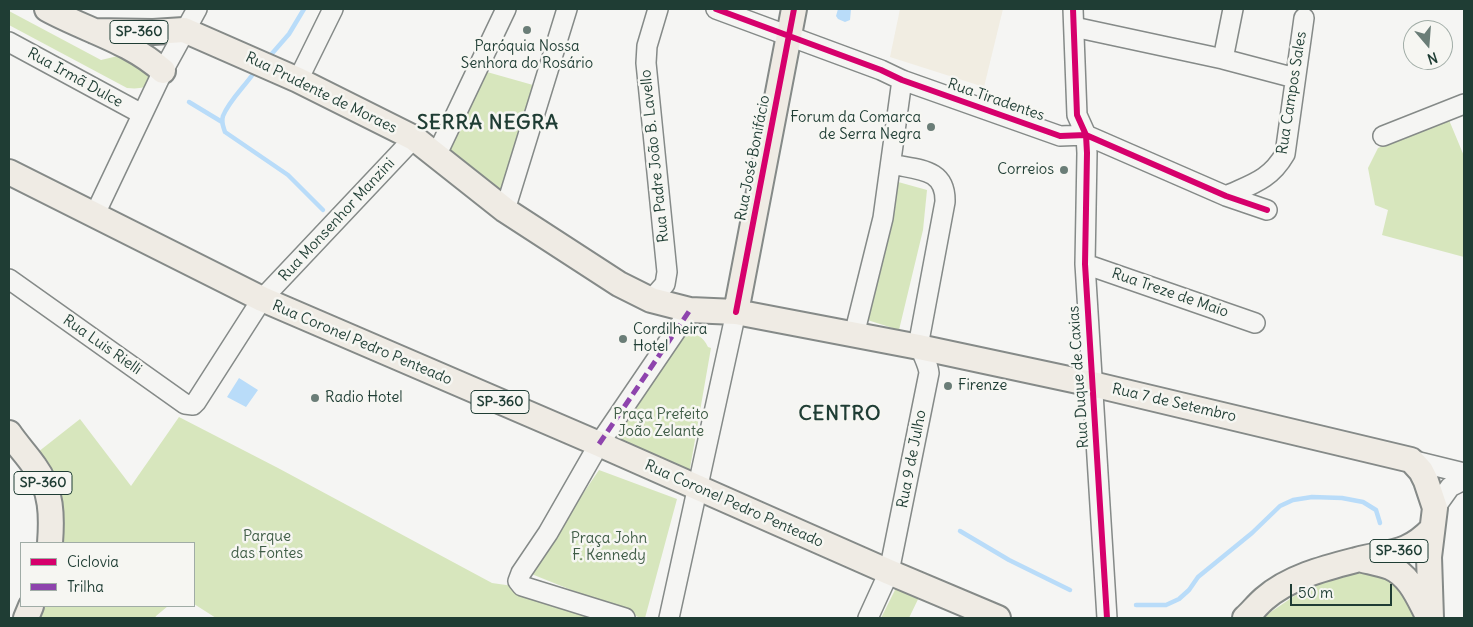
<!DOCTYPE html>
<meta charset="utf-8">
<style>
body{margin:0}
#map{position:relative;width:1473px;height:627px;overflow:hidden;background:#f5f5f3;font-family:Delius,sans-serif}
canvas{display:block}
.frame{position:absolute;inset:0;border:10px solid #1f3d34;pointer-events:none}
.legend{position:absolute;left:20px;top:542px;width:175px;height:65px;box-sizing:border-box;background:#f6f6f2;border:1px solid #a0aca6;margin:0;padding:6px 9px;list-style:none;font-size:15px;color:#1f3d34}
.legend li{display:flex;align-items:center;gap:10px;height:25px}
.legend b{width:25px;border:1px solid #a0aca6}
.north{position:absolute;left:1403px;top:20px;width:50px;height:50px;box-sizing:border-box;background:#f6f6f2;border:1px solid #a0aca6;border-radius:50%;rotate:162deg;font-size:14px;font-weight:700;line-height:20px;text-align:center;color:#1f3d34}
.north::after{content:'';display:block;margin:auto;width:18px;height:22px;background:#6a7d77;clip-path:polygon(50% 0,100% 100%,50% 72%,0 100%)}
.scale{position:absolute;left:1290px;top:584px;width:102px;height:22px;box-sizing:border-box;border:2px solid #1f3d34;border-top:0;padding-left:6px;font-size:15px;line-height:18px;white-space:nowrap;color:#1f3d34;-webkit-text-stroke:4px #f6f6f2;paint-order:stroke}
</style>
<div id="map">
<canvas width="1473" height="627"></canvas>
<div class="frame"></div>
<ul class="legend">
<li><b style="height:6px;background:#d6006c"></b>Ciclovia</li>
<li><b style="height:6px;background:#8e44ad"></b>Trilha</li>
</ul>
<div class="north">N</div>
<div class="scale">50 m</div>
</div>
<script>
const ctx = document.querySelector('canvas').getContext('2d');
ctx.lineJoin = 'round';
function paint(path, color) { ctx.fillStyle = color; ctx.fill(path, 'evenodd'); }
function stroke(path, color, width, dash) { ctx.strokeStyle = color; ctx.lineWidth = width; ctx.lineCap = dash ? 'butt' : 'round'; ctx.setLineDash(dash || []); ctx.stroke(path); }
function label(font, color, halo, rows, align = 'center') {
  ctx.font = font + ' Delius,sans-serif'; ctx.lineWidth = 5; ctx.setLineDash([]); ctx.textBaseline = 'middle'; ctx.strokeStyle = halo; ctx.fillStyle = color; for (const [text, x, y, turn = 0] of rows) {
    ctx.save(); ctx.translate(x, y); ctx.rotate((+turn || 0) * Math.PI / 180); ctx.textAlign = isNaN(turn) ? turn : align; if (halo) ctx.strokeText(text, 0, 0); ctx.fillText(text, 0, 0); ctx.restore();
  }
}
paint(new Path2D(`
 M900 9H1003L984 87 890 57Z`), '#f1ede2');
paint(new Path2D(`
 M9 11 101 60 122 55 145 65C154 85 148 90 127 88L9 25Z
 M487 72 533 85 501 190 445 153Z
 M1449 120 1464 156V257L1382 235 1388 210 1375 205 1368 168 1378 148Z
 M891 180 927 190 923 230 899 330 861 318Z
 M684 333C696 333 703 336 708 347L711 348 689 474 607 440Z
 M179 417 278 468 492 583 513 586 612 618H216L194 604V543H61L38 452 80 419 131 486Z
 M599 470 677 499 645 618H641L529 573Z
 M1371 572 1399 583 1418 618H1262L1309 586 1334 574Z
 M899 582 921 593 909 618H881Z
 M45 606H168L156 616 155 618H41Z`), '#d7e6bd');
paint(new Path2D(`
 M838 9H851L850 20 845 22 838 19 836 16Z
 M239 378 258 390 246 407 227 397Z`), '#b9dcf9');
stroke(new Path2D(`
 M269 57 289 34 304 9
 M253 74C244 87 229 101 223 116 221 122 223 126 225 132L288 175 323 210
 M189 102 222 122
 M960 531 1009 560 1070 590
 M1136 605H1166L1179 599 1189 590 1198 577 1252 533 1280 506 1293 500 1312 497 1342 498 1363 502 1376 510 1380 523`), '#b9dcf9', 4.5);
const minor = new Path2D(`
 M716 9 881 70 902 80 1060 136 1086 135 1226 196 1267 210
 M1073 9 1077 115 1086 135 1087 153 1085 264 1107 618
 M1074 27 1223 59 1295 78
 M9 42 142 114
 M1223 59 1233 9
 M298 80 333 9
 M1383 136 1464 104
 M436 156 506 9
 M1226 196C1252 184 1270 180 1285 154L1304 18
 M505 210 567 9
 M95 214 163 71 197 9
 M1085 264 1255 323
 M9 279 185 404 193 405 196 402 262 299 414 138
 M651 300 665 284 667 272 646 63 647 46 658 9
 M854 335 883 218 902 80
 M1411 460 1464 473
 M1435 508 1450 487 1464 480
 M625 618 522 586 518 581 521 573 548 533 599 444 690 310
 M669 618 736 312
 M868 618 889 572 929 373C928 362 920 352 919 341L945 202C946 168 918 170 891 164`);
const major = new Path2D(`
 M47 9C85 30 130 41 163 71
 M94 31 153 32 184 30 298 80 414 138 505 210 619 284 651 300 690 310 736 312 919 347 1092 384 1411 460 1421 471 1426 481 1435 508 1429 557 1431 618
 M9 172 262 299 599 444 889 572 998 618
 M736 312 794 9
 M9 433C17 445 27 455 35 467 52 490 52 517 50 543
 M1363 560C1371 562 1381 564 1390 567 1410 576 1418 597 1428 616
 M26 618 31 606
 M1245 618C1252 612 1257 605 1264 599 1289 577 1325 568 1356 560 1389 551 1406 556 1432 529`);
stroke(minor, '#858a88', 22);
stroke(major, '#858a88', 28);
stroke(minor, '#f5f5f3', 19);
stroke(major, '#efebe4', 24);
stroke(new Path2D(`
 M599 444 690 310`), '#8e44ad', 5, [10, 5]);
stroke(new Path2D(`
 M716 9 881 70 902 80 1060 136 1086 135 1226 196 1267 210
 M1073 9 1077 115 1086 135 1087 153 1085 264 1107 618
 M736 312 794 9`), '#d6006c', 6);
for (const [x, y, r, color] of [
 [527,30,5,"#6a7d77"],
 [931,127,5,"#6a7d77"],
 [1064,170,5,"#6a7d77"],
 [623,339,5,"#6a7d77"],
 [948,386,5,"#6a7d77"],
 [315,398,5,"#6a7d77"]
]) { const dot = new Path2D(); dot.arc(x, y, r, 0, 2 * Math.PI); ctx.fillStyle = color; ctx.fill(dot); stroke(dot, '#f6f6f2', 2); }
for (const [x, y, w] of [
 [139,32,58],
 [500,402,58],
 [43,483,58],
 [1399,551,58]
]) { const box = new Path2D(); box.roundRect(x - w / 2, y - 11.5, w, 23, 4); ctx.fillStyle = '#f6f6f2'; ctx.fill(box); stroke(box, '#1f3d34', 1); }
label('bold 14px', '#1f3d34', null, [
 ["SP-360",139,32],
 ["SP-360",500,402],
 ["SP-360",43,483],
 ["SP-360",1399,551]
]);
label('15px', '#1f3d34', '#f6f6f2', [
 ["Paróquia Nossa",527,47,"center"],
 ["Senhora do Rosário",527,64,"center"],
 ["Forum da Comarca",921,118,"right"],
 ["de Serra Negra",921,135,"right"],
 ["Correios",1054,170,"right"],
 ["Cordilheira",633,330],
 ["Hotel",633,347],
 ["Firenze",958,386],
 ["Radio Hotel",325,398]
], 'left');
label('15px', '#1f3d34', '#f6f6f2', [
 ["Rua Irmã Dulce",75,78,29],
 ["Rua Prudente de Moraes",321,93,26],
 ["Rua Campos Sales",1292,93,-81],
 ["Rua Tiradentes",996,100,19],
 ["Rua Padre João B. Lavello",655,156,-96],
 ["Rua José Bonifácio",753,158,-79],
 ["Rua Monsenhor Manzini",337,220,-47],
 ["Rua Treze de Maio",1170,293,19],
 ["Rua Coronel Pedro Penteado",362,343,23],
 ["Rua Luis Rielli",102,345,35],
 ["Rua Duque de Caxias",1079,377,-94],
 ["Rua 7 de Setembro",1174,403,13],
 ["Rua 9 de Julho",912,459,-79],
 ["Rua Coronel Pedro Penteado",734,504,24]
]);
label('15px', '#3f5c46', '#f6f6f2', [
 ["Praça Prefeito",661,415],
 ["João Zelante",661,432],
 ["Parque",267,537],
 ["das Fontes",267,554],
 ["Praça John",609,539],
 ["F. Kennedy",609,556]
]);
ctx.letterSpacing = '1px';
label('bold 20px', '#1f3d34', '#f6f6f2', [
 ["SERRA NEGRA",488,123],
 ["CENTRO",840,414]
]);
ctx.letterSpacing = '0px';
</script>
